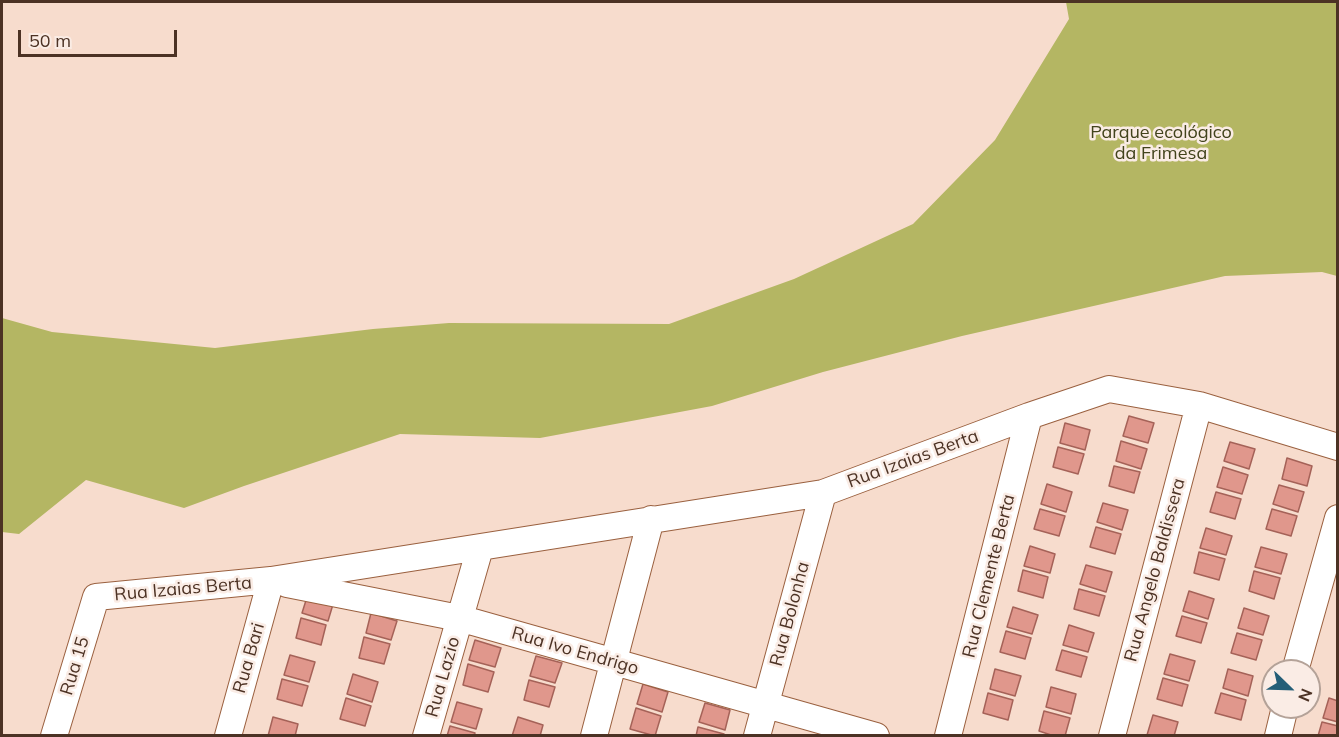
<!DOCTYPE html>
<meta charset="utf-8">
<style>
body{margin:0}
#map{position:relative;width:1339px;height:737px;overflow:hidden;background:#f7dccd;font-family:Mulish,sans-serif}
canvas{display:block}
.frame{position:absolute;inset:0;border:3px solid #4c3224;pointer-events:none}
.north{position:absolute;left:1261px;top:659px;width:60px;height:60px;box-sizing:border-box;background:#faece5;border:2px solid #b4a298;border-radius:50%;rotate:113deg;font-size:16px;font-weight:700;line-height:24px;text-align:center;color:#4c3224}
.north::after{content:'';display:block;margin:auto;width:21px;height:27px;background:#245e77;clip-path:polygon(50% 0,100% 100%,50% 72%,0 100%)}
.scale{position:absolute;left:18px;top:30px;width:159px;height:27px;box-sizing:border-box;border:3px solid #4c3224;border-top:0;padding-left:8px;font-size:18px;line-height:21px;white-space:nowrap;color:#4c3224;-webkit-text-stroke:4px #faece5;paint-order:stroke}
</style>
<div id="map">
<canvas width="1339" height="737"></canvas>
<div class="frame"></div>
<div class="north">N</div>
<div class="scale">50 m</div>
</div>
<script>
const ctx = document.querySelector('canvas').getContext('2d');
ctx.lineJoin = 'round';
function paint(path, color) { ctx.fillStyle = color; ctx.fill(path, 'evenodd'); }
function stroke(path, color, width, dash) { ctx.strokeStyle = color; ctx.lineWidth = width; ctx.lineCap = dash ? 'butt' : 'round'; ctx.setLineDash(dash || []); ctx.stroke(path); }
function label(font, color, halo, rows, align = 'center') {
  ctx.font = font + ' Mulish,sans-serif'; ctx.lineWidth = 5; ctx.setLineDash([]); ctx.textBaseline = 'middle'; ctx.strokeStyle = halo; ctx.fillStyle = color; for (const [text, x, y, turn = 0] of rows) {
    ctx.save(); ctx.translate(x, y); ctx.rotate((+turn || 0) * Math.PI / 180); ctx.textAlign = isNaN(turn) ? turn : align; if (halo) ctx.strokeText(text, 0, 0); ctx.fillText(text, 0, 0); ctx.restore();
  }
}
paint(new Path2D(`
 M1066 2H1337V276L1322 272 1225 276 962 336 823 372 712 406 540 438 400 434 244 486 184 508 86 480 19 534 2 532V318L52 332 215 348 373 329 449 323 669 324 794 279 913 224 995 140 1069 19Z`), '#b4b663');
const building = new Path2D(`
 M1129 416 1154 423 1148 443 1123 436Z
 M1065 423 1090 430 1085 450 1060 443Z
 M1121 441 1147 449 1141 469 1116 461Z
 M1230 442 1255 449 1249 469 1224 461Z
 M1058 447 1084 454 1078 474 1053 467Z
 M1287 458 1312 466 1307 486 1282 479Z
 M1114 466 1140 472 1134 493 1109 486Z
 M1223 467 1248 475 1242 494 1217 487Z
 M1047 484 1072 492 1066 512 1041 504Z
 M1279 485 1304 492 1298 512 1273 504Z
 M1216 492 1241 499 1235 519 1210 512Z
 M1103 503 1128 510 1122 530 1097 522Z
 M1040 509 1065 516 1059 536 1034 529Z
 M1272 509 1297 516 1291 536 1266 529Z
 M1096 527 1121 534 1115 554 1090 547Z
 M1206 528 1232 536 1226 555 1200 548Z
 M1030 546 1055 554 1050 573 1024 566Z
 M1261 547 1287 554 1281 574 1255 567Z
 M1199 552 1225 559 1219 580 1194 573Z
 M1086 565 1112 572 1106 592 1080 584Z
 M1023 570 1048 577 1043 598 1018 591Z
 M1254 571 1280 578 1274 599 1249 591Z
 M1079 589 1105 596 1099 616 1074 609Z
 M1189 591 1214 599 1208 619 1183 611Z
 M308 594 334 601 328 621 302 613Z
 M1013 607 1038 615 1032 634 1007 627Z
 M1244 608 1269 616 1263 635 1238 628Z
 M371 613 397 621 391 640 366 633Z
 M1182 616 1207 623 1201 643 1176 636Z
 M301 618 326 625 321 645 296 638Z
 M1069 625 1094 633 1088 652 1063 645Z
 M1006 631 1031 638 1025 659 1000 652Z
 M1237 633 1262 640 1256 660 1231 653Z
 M364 637 390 644 384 664 359 658Z
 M475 640 501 648 495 667 469 660Z
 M1062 650 1087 657 1081 677 1056 670Z
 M1170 654 1195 661 1189 681 1164 674Z
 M290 655 315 662 309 682 284 675Z
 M536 656 562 663 555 683 530 676Z
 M468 664 494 672 488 692 463 685Z
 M995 669 1021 676 1015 696 990 689Z
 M1228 669 1253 676 1248 696 1223 688Z
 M353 674 378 682 372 702 347 694Z
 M1163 678 1188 685 1182 706 1157 699Z
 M282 679 308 686 302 706 277 699Z
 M529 680 555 687 549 707 524 700Z
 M643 684 668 692 662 712 637 704Z
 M1051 687 1076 694 1071 714 1046 707Z
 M988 693 1013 700 1008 720 983 713Z
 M1221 693 1246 700 1241 720 1215 713Z
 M346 698 371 706 365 726 340 719Z
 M1329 698 1338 701V722L1323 718Z
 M457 702 482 709 476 729 451 722Z
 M705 703 730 710 725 730 699 722Z
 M636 708 661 716 655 736 630 729Z
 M1044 711 1070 718 1065 736H1054L1039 731Z
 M1153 715 1178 722 1174 736 1147 735Z
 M273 717 298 724 295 736H268Z
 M518 717 543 725 540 736H512Z
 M1322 722 1338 726V736H1318Z
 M450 726 475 733 474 736H447Z
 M698 727 724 734 723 736H696Z`);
paint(building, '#e0978c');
stroke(building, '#a56258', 1.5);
const street = new Path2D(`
 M287 584 459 618 876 736
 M1295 671 1338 518
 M54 736 96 597 271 580 823 493 1029 416 1109 389 1199 405 1338 447
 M228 736 271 580
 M426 736 480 548
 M594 736 651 519
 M757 736 823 493
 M948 736 1029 416
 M1112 736 1199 405
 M1278 736 1285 707`);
stroke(street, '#9a603f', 28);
stroke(street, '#fff', 26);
label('18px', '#42431c', '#faece5', [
 ["Parque ecológico",1161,133],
 ["da Frimesa",1161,154]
]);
label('18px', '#4c3224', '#faece5', [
 ["Rua Izaias Berta",913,459,-20],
 ["Rua Angelo Baldissera",1155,570,-75],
 ["Rua Clemente Berta",989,576,-76],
 ["Rua Izaias Berta",183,589,-5],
 ["Rua Bolonha",790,614,-75],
 ["Rua Ivo Endrigo",575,651,16],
 ["Rua Bari",249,658,-74],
 ["Rua 15",75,666,-73],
 ["Rua Lazio",443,677,-74]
]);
</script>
